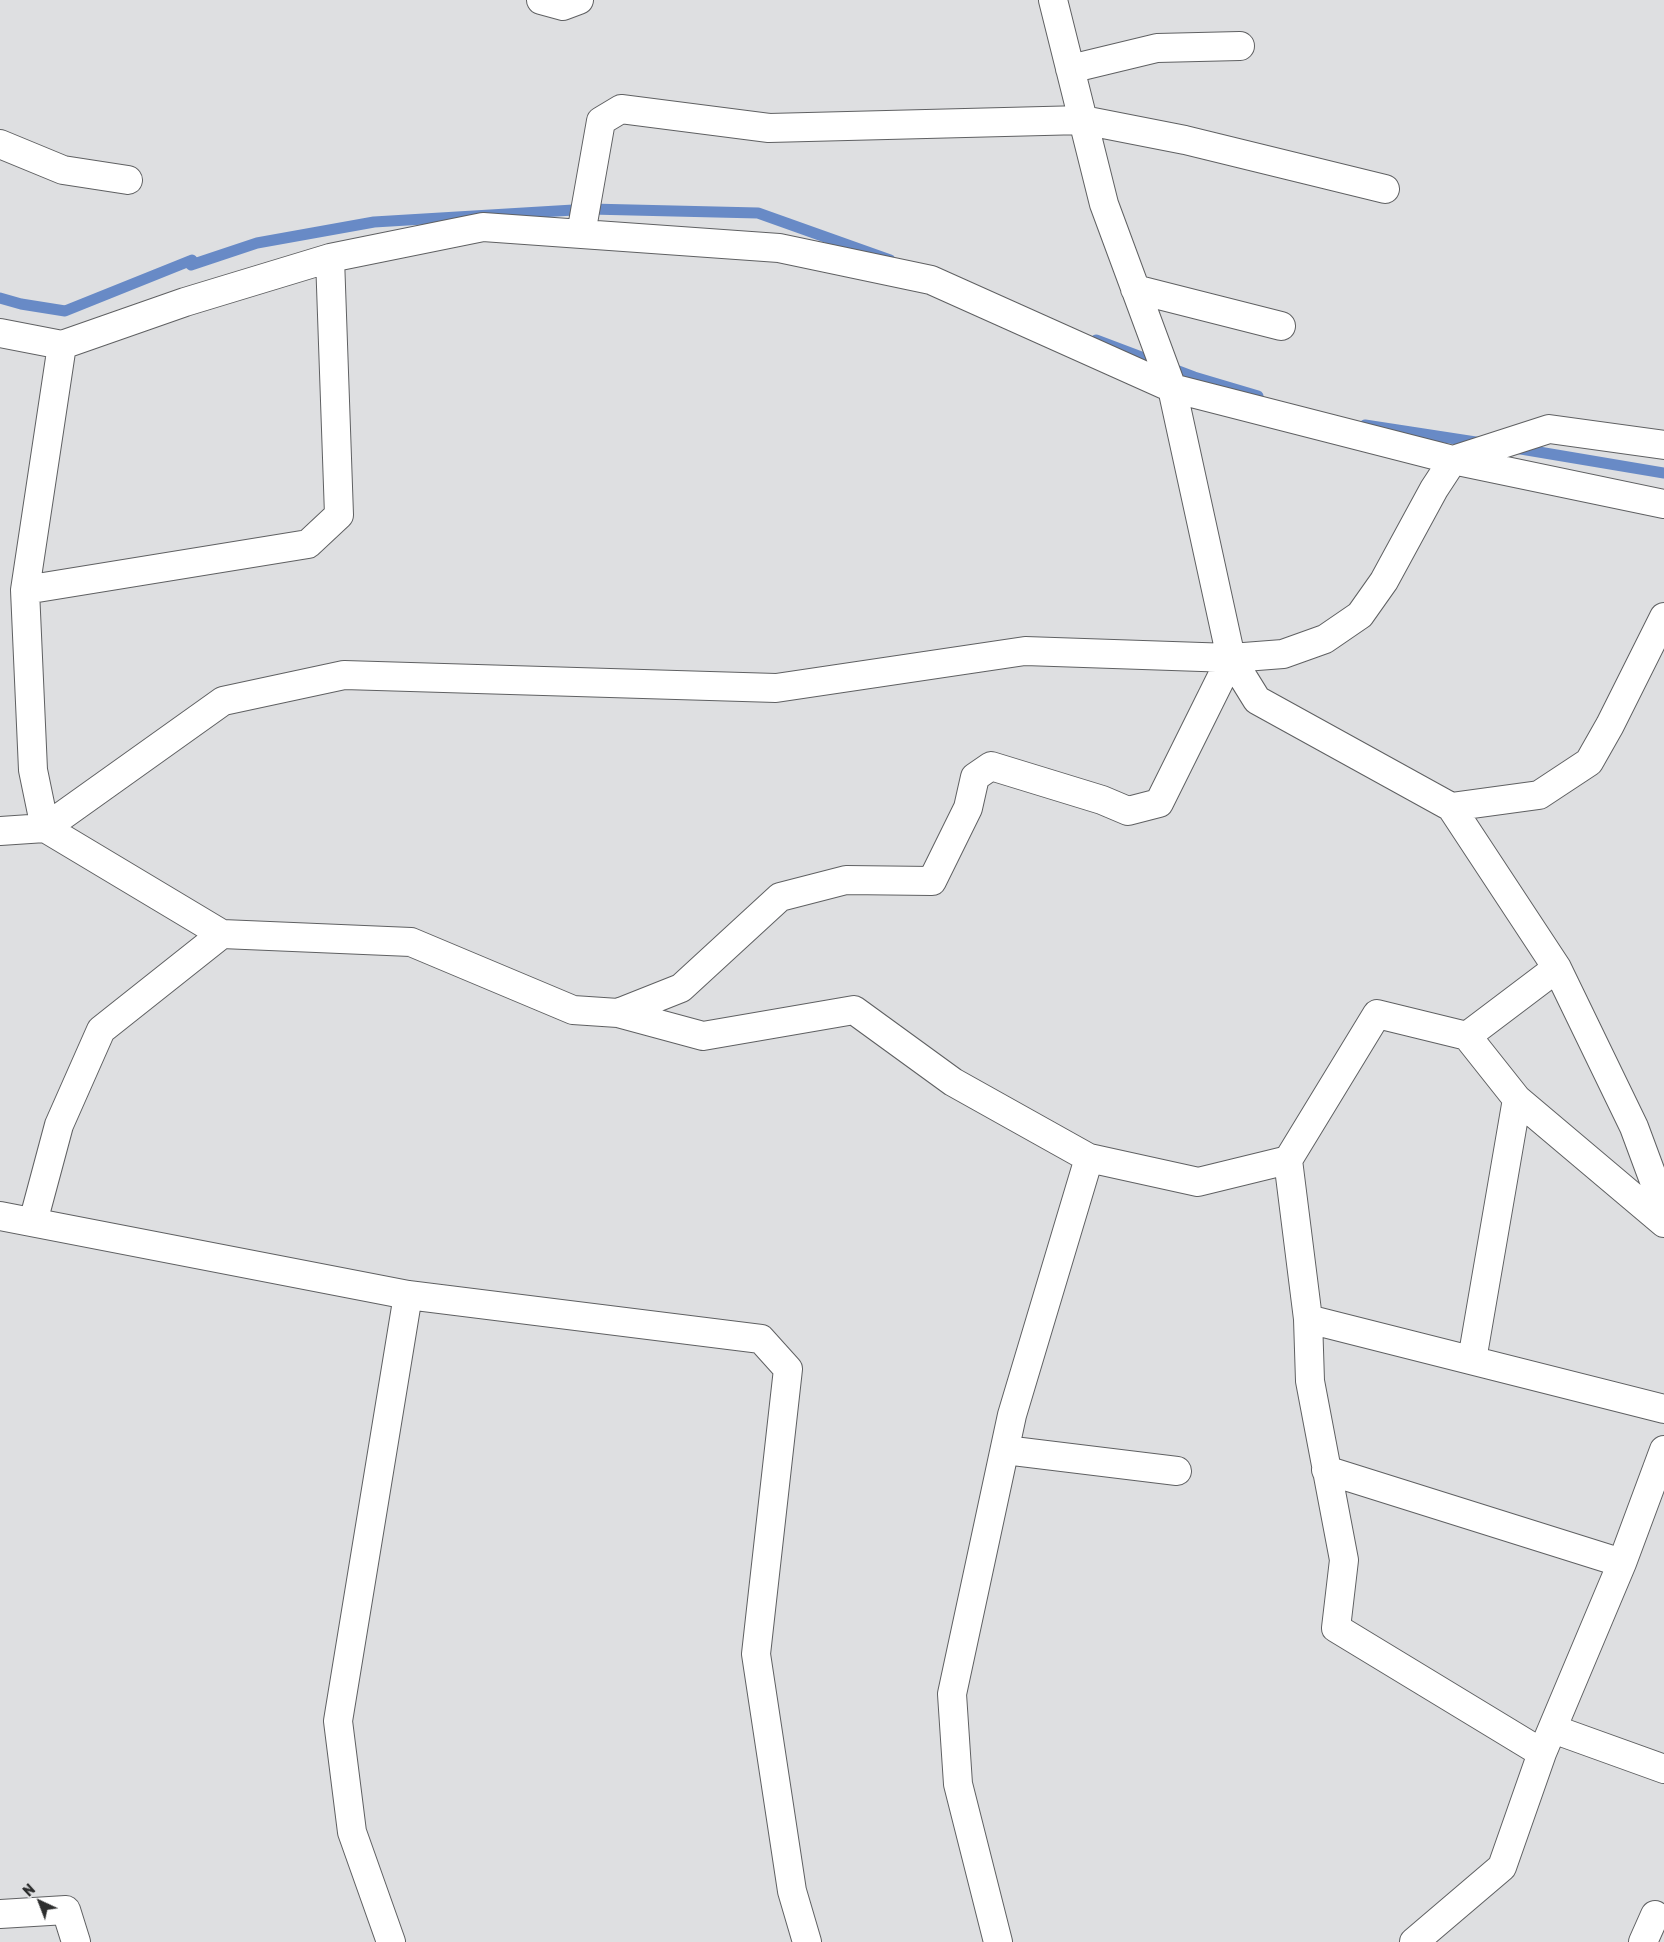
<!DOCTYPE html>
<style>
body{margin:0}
#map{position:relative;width:1664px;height:1942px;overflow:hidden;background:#dedfe1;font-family:Rubik,sans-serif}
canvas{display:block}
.north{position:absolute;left:15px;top:1877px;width:50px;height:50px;-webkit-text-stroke:4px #dedfe1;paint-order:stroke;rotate:317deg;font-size:14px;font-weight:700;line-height:20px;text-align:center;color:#2d2e2e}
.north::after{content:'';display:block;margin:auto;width:18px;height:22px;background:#2d2e2e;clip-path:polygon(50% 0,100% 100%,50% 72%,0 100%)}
</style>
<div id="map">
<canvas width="1664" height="1942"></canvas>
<div class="north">N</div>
</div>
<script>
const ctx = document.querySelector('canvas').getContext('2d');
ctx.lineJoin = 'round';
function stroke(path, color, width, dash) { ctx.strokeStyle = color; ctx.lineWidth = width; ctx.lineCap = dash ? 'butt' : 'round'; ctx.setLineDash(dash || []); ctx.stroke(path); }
stroke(new Path2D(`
 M0 298 21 304 65 311 192 260 191 265 257 243 374 222 590 209 758 213 890 260
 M1096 340 1194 377 1258 396
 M1365 425 1482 443
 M1515 448 1664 473`), '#688ac6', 11);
const minor = new Path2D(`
 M541 0 563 6 579 0
 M1053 0 1104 204 1172 388 1231 658 1257 700 1451 807 1557 968 1634 1127 1664 1208
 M1070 69 1157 48 1240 46
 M0 144 63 170 128 180
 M581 234 601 121 621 109 769 128 1083 120 1185 140 1385 189
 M1135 289 1281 326
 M0 333 62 345 185 302 330 258 483 227 779 248 931 280 1172 388 1453 460 1664 504
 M62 345 25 590 33 770 45 828 222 934 411 942 573 1010 618 1013 703 1036 854 1010 953 1082 1089 1158 1198 1182 1288 1160 1377 1014 1467 1036 1517 1099 1664 1223
 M25 590 308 544 339 515 330 258
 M1451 807 1539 795 1589 762 1610 725 1664 617
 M0 831 45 828 223 701 344 675 776 688 1025 651 1231 658 1283 654 1325 639 1360 615 1384 581 1434 489 1453 460 1549 429 1664 445
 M618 1013 681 988 780 897 846 880 932 881 968 808 975 777 991 766 1102 800 1128 811 1159 803 1231 658
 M1467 1036 1557 968
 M1288 1160 1308 1319 1310 1381 1344 1560 1336 1628 1542 1753
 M0 1216 408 1295 761 1339 788 1369 756 1654 792 1891 807 1942
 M33 1222 59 1125 101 1030 222 934
 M1308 1319 1664 1409
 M1472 1360 1517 1099
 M1005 1450 1177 1471
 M1326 1470 1622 1563
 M1553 1729 1664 1769
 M0 1914 66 1910 76 1942
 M391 1942 352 1832 338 1721 408 1295
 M998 1942 958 1784 952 1694 1012 1415 1089 1158
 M1414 1942 1502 1867 1542 1753 1622 1563 1664 1450
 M1643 1942 1655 1915`);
stroke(minor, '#5f6062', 30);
stroke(minor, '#fff', 28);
</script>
